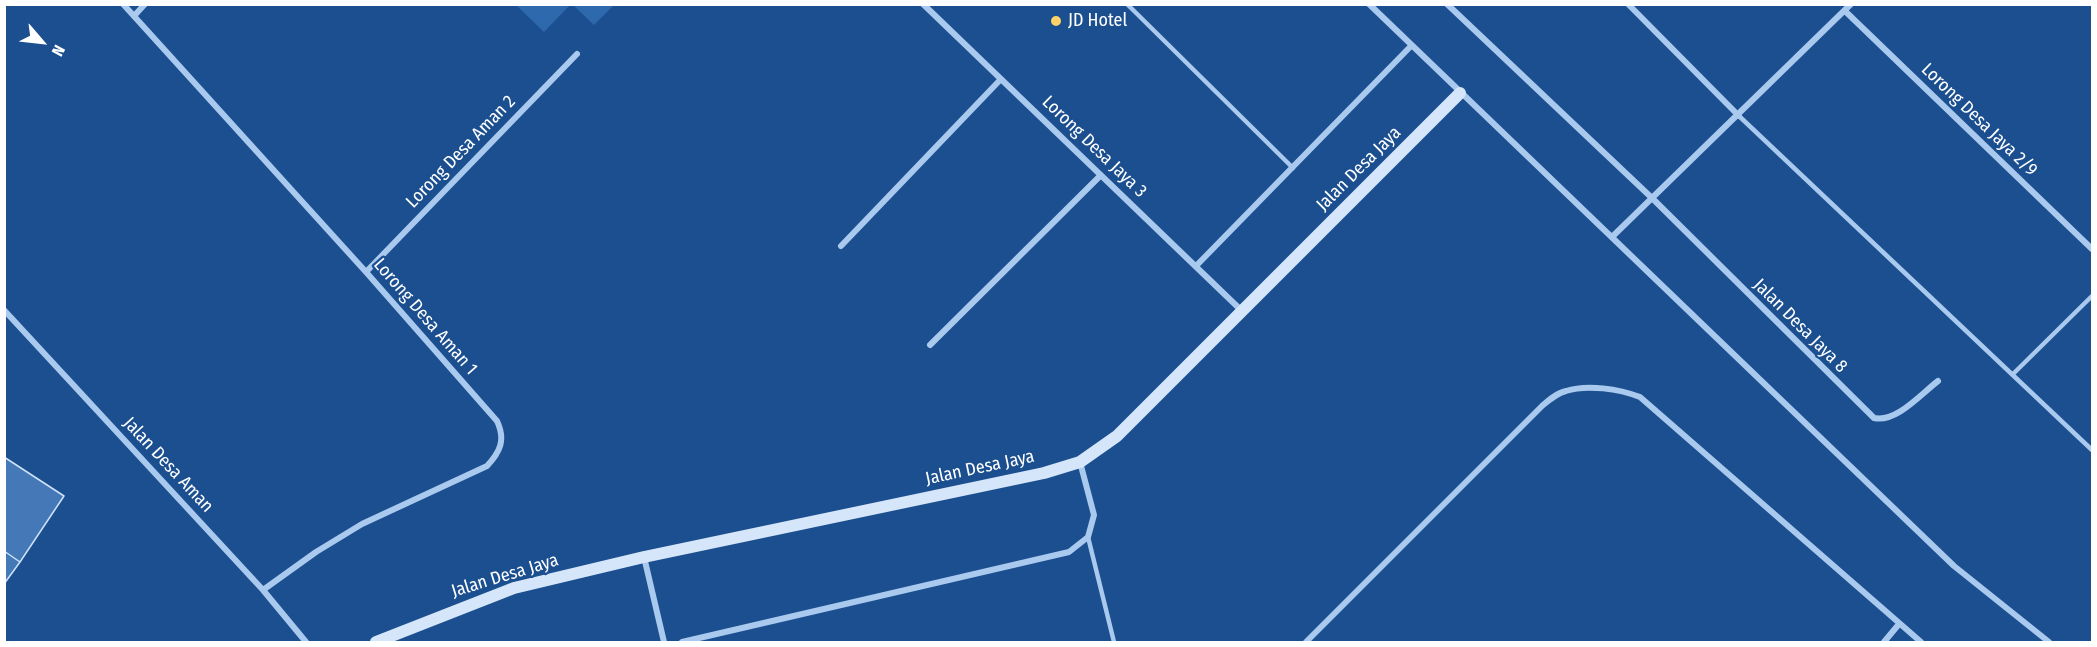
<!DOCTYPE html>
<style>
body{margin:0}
#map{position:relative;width:2097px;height:647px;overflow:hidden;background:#1b4f8f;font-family:"Fira Sans Condensed",sans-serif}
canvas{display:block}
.frame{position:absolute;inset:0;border:6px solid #fff;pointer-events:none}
.north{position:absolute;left:12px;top:12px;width:60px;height:60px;-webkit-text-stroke:4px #1b4f8f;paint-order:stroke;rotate:118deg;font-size:16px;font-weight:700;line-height:24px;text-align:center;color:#fff}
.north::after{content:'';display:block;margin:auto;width:21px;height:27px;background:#fff;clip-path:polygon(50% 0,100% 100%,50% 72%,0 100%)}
</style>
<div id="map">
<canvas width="2097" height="647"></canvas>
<div class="frame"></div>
<div class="north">N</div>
</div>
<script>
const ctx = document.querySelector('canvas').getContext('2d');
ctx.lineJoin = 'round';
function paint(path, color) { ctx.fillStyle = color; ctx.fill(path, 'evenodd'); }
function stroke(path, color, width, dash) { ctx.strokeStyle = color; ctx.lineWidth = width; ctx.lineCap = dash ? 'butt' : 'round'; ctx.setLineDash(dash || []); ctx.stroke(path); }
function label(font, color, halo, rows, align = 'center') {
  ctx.font = font + ' "Fira Sans Condensed",sans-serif'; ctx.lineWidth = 4.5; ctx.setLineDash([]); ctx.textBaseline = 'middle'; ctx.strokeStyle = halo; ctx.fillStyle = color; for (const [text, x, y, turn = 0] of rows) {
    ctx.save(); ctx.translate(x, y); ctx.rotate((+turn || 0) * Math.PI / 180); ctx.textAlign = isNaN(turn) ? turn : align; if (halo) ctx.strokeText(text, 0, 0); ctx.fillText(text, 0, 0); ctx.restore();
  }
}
paint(new Path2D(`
 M516 5H570L544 32Z
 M573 5H614L594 25Z`), '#2e69ad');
const building = new Path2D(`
 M4 457 64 496 20 562 4 551Z
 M4 551 20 562 4 584Z`);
paint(building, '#4478b7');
stroke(building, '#cfe3fa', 1.5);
stroke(new Path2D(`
 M1127 4 1293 168
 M1739 116 2092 450
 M2013 374 2092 296
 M1088 537 1114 642`), '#a9c9ee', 4.5);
stroke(new Path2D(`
 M123 4 366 272 497 421C506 440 500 452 487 466L362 524 316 552 263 590
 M923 4 1243 312
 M1369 4 1954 566 2049 642
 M1447 4 1653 199 1874 418C1896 423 1921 394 1938 381
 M1628 4 1739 116
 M1845 11 2092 249
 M134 16 145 4
 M1613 236 1851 4
 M841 246 1001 79
 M1196 266 1411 46
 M366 272 577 54
 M4 310 263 590 306 642
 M930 345 1101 175
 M644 557 664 642
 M682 642 1069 552 1088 537 1094 515 1080 462
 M1306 642 1542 406C1549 400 1557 393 1566 391 1587 384 1619 389 1640 397L1921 642
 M1884 642 1899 624`), '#a9c9ee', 6);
stroke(new Path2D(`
 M376 642 514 588 644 557 1044 473 1080 462 1117 436 1460 93`), '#d6e6fa', 12);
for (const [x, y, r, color] of [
 [1056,21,6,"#ffd166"]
]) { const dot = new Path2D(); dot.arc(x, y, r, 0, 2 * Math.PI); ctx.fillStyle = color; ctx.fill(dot); stroke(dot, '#1b4f8f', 2); }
label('18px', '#fff', '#1b4f8f', [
 ["JD Hotel",1068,21]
], 'left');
label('18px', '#fff', '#1b4f8f', [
 ["Lorong Desa Jaya 2/9",1979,120,44],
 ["Lorong Desa Jaya 3",1094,147,44],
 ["Lorong Desa Aman 2",461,152,-46],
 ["Jalan Desa Jaya",1359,169,-45],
 ["Lorong Desa Aman 1",425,317,49],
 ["Jalan Desa Jaya 8",1800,326,45],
 ["Jalan Desa Aman",168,465,47],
 ["Jalan Desa Jaya",980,468,-12],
 ["Jalan Desa Jaya",505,576,-17]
]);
</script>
